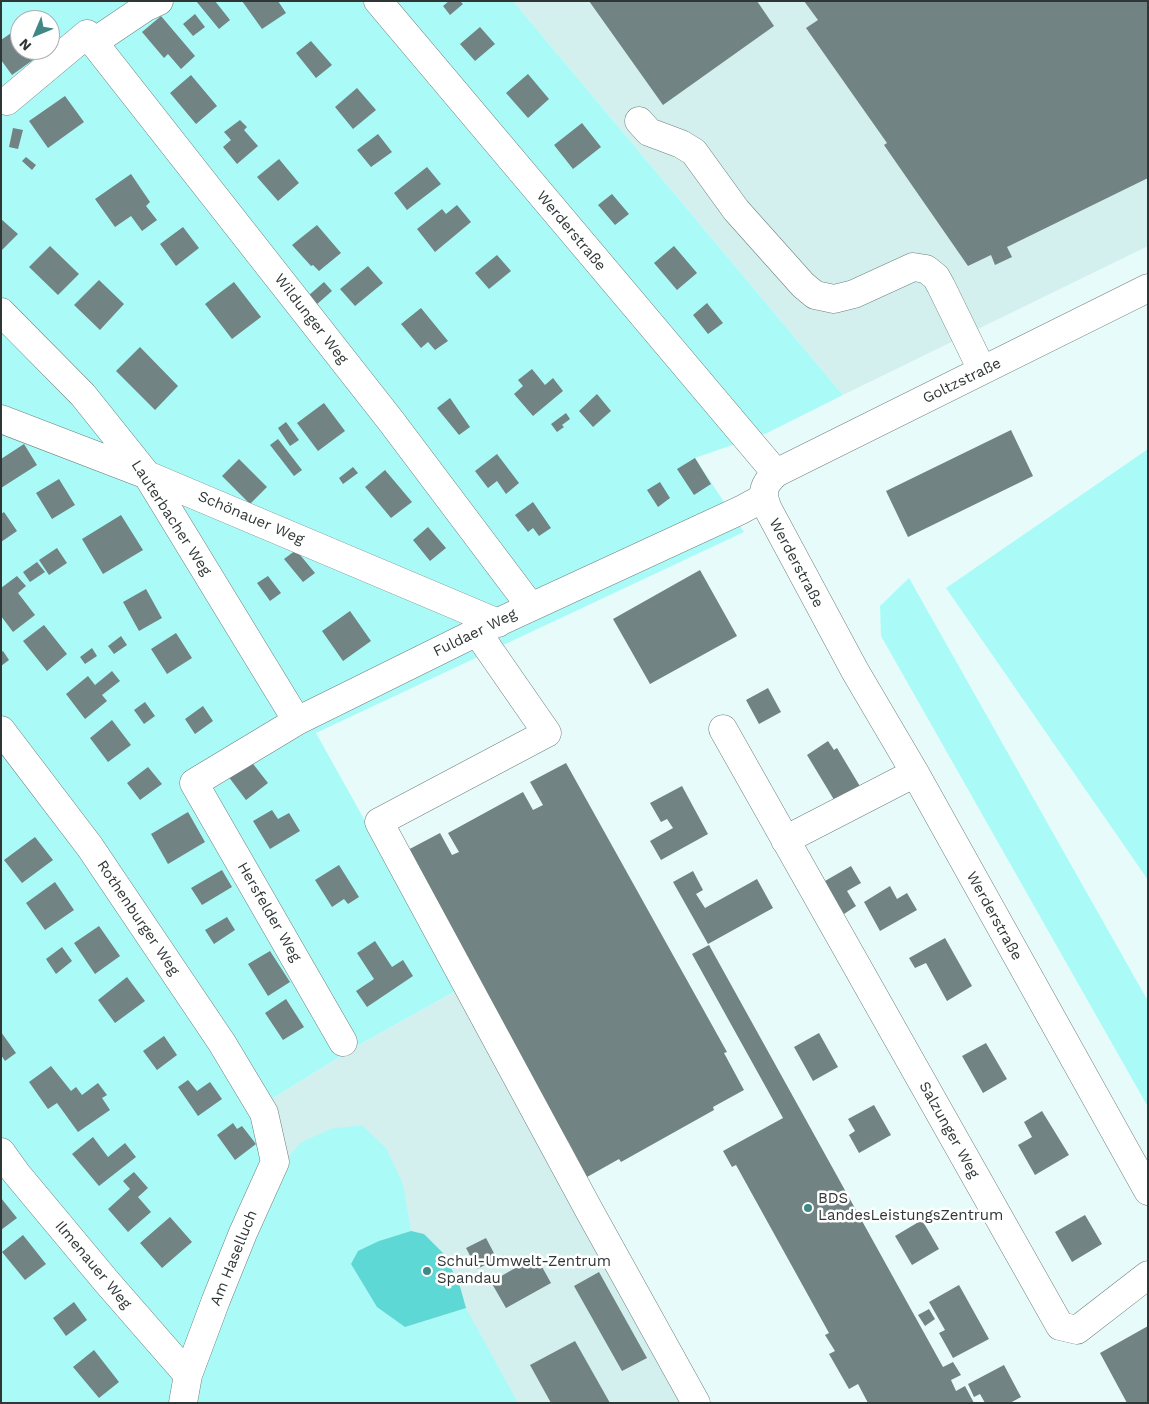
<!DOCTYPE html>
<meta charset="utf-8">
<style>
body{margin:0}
#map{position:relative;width:1149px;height:1404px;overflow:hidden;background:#e7fcfa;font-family:"Work Sans",sans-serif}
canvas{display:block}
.frame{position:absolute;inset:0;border:2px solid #2f3736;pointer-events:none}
.north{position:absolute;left:10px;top:10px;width:50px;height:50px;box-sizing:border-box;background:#fff;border:1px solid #acafaf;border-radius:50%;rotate:225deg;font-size:14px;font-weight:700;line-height:20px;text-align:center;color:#2f3736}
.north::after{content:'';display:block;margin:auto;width:18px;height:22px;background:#408785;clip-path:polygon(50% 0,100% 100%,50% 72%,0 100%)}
</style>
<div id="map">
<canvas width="1149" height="1404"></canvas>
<div class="frame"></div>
<div class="north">N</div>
</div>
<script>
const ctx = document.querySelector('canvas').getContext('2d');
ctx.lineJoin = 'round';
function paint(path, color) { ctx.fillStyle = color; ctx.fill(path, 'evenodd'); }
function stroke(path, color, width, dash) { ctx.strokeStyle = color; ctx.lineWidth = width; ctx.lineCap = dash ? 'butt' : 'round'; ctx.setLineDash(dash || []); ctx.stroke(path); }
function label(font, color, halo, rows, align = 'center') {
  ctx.font = font + ' "Work Sans",sans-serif'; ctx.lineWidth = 5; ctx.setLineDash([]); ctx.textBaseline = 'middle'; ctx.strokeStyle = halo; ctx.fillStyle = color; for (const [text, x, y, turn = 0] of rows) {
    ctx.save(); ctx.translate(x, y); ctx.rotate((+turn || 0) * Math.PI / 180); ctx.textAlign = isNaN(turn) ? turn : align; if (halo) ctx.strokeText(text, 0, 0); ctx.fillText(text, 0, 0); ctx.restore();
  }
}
paint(new Path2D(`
 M513 1H1148V246L843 395Z
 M459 989 688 1403H193L270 1100 359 1045Z`), '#d3f0ee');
paint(new Path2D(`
 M1 1H513L843 395 767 433 695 458 744 532 316 733 459 989 359 1045 270 1100 275 1162 183 1403H1ZM20 20H50V50H20Z
 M1148 449V880L946 588Z
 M909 578 1148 1001V1107L881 636 880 606Z
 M362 1125 386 1148 403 1184 411 1231 379 1241 405 1327 466 1308 518 1403H193L196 1378 283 1164 300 1143 330 1129Z`), '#aafbf7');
paint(new Path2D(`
 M411 1231 424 1234 443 1253 459 1283 466 1308 405 1327 377 1307 351 1264 358 1251 379 1241Z`), '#5dd8d4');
paint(new Path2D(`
 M196 1H215L230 20 219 29Z
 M242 1H278L286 13 262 29Z
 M449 1H460L463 4 450 15 443 6Z
 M589 1H757L774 26 663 105Z
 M804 1H1148V178L1007 247 1012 257 995 265 991 255 968 266 884 145 887 143 806 28 818 20Z
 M195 14 205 27 193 36 183 24Z
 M161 16 195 56 181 69 168 54 164 58 142 32Z
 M480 27 495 44 475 61 460 44Z
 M17 29 20 34V50H32L37 57 12 75 1 60V40Z
 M311 41 332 65 316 78 296 53Z
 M528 74 549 99 528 118 506 93Z
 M191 75 217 106 196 124 170 93Z
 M357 88 376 110 353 129 335 107Z
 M65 96 84 122 48 148 29 121Z
 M240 120 247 127 244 130 258 146 237 164 223 147 231 140 224 132Z
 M582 123 601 147 573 169 554 145Z
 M13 128 23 130 18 149 9 147Z
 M378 134 392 152 371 167 357 150Z
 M26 157 36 165 32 170 22 161Z
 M279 159 299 183 278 201 257 177Z
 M427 167 441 184 407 210 394 193Z
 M131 174 150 202 146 206 157 220 142 231 131 216 115 227 95 199Z
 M612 194 629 214 615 225 598 205Z
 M457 205 471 222 435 252 417 229 442 209 446 214Z
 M1 219 18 234 1 251Z
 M317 225 341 253 319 271 313 265 311 266 292 245Z
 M183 227 199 248 176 266 160 244Z
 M50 246 79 274 58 295 29 267Z
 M674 246 697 273 677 290 654 263Z
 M497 255 511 271 489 289 475 273Z
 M368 266 383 283 355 306 340 289Z
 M99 280 124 304 100 330 74 305Z
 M234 282 261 317 232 339 205 304Z
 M324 282 332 291 316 305 308 296Z
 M707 303 723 323 708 334 693 315Z
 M421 308 448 341 435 350 428 342 421 348 401 324Z
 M140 347 178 386 155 410 116 371Z
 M532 369 545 385 553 378 563 391 533 416 514 394 523 386 518 380Z
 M597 394 611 411 593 427 579 411Z
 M450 398 470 427 459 435 437 408Z
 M324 403 345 431 318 451 297 423Z
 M566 413 570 419 562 425 564 427 557 432 551 424Z
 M286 422 299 440 290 446 278 428Z
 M1011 430 1033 476 908 537 886 491Z
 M278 439 302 470 294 476 270 445Z
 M24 444 37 465 1 488V459Z
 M497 454 519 483 506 494 497 481 488 488 475 471Z
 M695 458 711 484 694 495 677 469Z
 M239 459 267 487 250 504 222 476Z
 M353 467 358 473 343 484 339 478Z
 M385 470 412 502 391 518 365 487Z
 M59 479 75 505 52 519 36 493Z
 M660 482 670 498 658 507 647 490Z
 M533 502 551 528 539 536 533 528 528 532 515 515Z
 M4 512 17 531 1 542V514Z
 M121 515 143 550 103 574 82 539Z
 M428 527 446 548 430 561 413 540Z
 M57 548 67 563 49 575 39 560Z
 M296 550 315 573 303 582 284 559Z
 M37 562 45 572 30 582 23 572Z
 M700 570 737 636 650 684 613 619Z
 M17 576 26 586 18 593 35 615 13 632 1 616V588Z
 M268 576 281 593 270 601 257 583Z
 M146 589 162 618 139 631 123 602Z
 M350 611 371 641 343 661 322 631Z
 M44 625 67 654 47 671 23 641Z
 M176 633 192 658 167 674 151 649Z
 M121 636 127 645 114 654 108 646Z
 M92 648 97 656 85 664 80 657Z
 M3 651 9 660 1 666V652Z
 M112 671 120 681 102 695 107 701 85 719 66 694 88 676 95 685Z
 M768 688 781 712 759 724 746 700Z
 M145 702 155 716 144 724 134 710Z
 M203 706 213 721 195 734 185 719Z
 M112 720 131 745 108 762 90 738Z
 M828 741 834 750 837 748 861 788 836 803 807 755Z
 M250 760 268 783 246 800 228 776Z
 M566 763 727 1052 724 1053 744 1090 713 1107 714 1110 621 1162 619 1159 587 1177 568 1141 565 1142 404 852 440 833 452 855 459 852 448 833 523 792 533 810 543 805 530 782Z
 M148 767 162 784 140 800 127 783Z
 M682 786 708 834 661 860 650 841 673 828 667 819 661 822 650 803Z
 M272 810 278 819 289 813 300 831 270 849 253 821Z
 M188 812 205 842 168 864 151 834Z
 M35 837 53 860 22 883 4 860Z
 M339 865 359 897 348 904 344 899 332 907 315 880Z
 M851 866 861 883 847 891 856 906 844 914 835 899 830 902 815 878 821 874 825 881Z
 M222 870 232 887 202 905 191 888Z
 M693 871 703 890 696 894 705 908 757 879 773 908 708 944 673 882Z
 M55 882 74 910 45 930 26 903Z
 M890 886 897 899 907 893 917 910 880 931 864 902Z
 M227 917 235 930 214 944 205 930Z
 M99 926 120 956 95 974 74 943Z
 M945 938 972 986 947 1001 926 963 915 968 909 958Z
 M375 941 392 967 403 960 413 976 367 1007 356 991 374 979 357 953Z
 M709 945 943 1367 953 1362 961 1375 951 1380 956 1391 965 1386 974 1403H868L858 1384 849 1389 829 1354 835 1351 825 1335 829 1333 736 1165 732 1167 723 1151 783 1118 692 954Z
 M62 947 72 961 56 974 46 959Z
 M270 951 290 982 268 996 248 964Z
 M127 977 145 1001 115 1023 98 1000Z
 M286 999 304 1027 283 1040 265 1013Z
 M1 1032 16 1053 5 1061 1 1055Z
 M819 1033 838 1067 813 1081 794 1047Z
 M164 1036 177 1055 157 1070 143 1051Z
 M986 1043 1007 1079 983 1093 962 1056Z
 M51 1066 71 1091 76 1087 82 1095 98 1083 107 1095 102 1098 110 1110 78 1132 57 1103 48 1109 29 1082Z
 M188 1080 197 1091 210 1082 222 1099 198 1116 178 1087Z
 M874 1105 891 1135 859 1153 849 1135 855 1131 848 1119Z
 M1042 1111 1069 1155 1035 1175 1018 1145 1032 1137 1024 1122Z
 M233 1123 237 1129 242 1126 256 1144 235 1160 217 1135Z
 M93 1137 108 1157 125 1143 136 1157 99 1186 72 1154Z
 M134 1172 148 1188 138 1197 151 1212 128 1232 108 1209 130 1189 123 1181Z
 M1 1198 17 1218 1 1230Z
 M1085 1215 1102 1244 1072 1262 1055 1232Z
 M170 1217 192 1242 162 1268 140 1243Z
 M922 1220 939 1249 912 1265 895 1236Z
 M23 1235 46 1264 25 1280 2 1252Z
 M486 1238 497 1259 477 1269 466 1248Z
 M536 1256 551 1283 506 1308 491 1282Z
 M599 1272 647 1358 622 1371 574 1286Z
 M959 1285 989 1339 953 1358 939 1333 945 1330 929 1302Z
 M74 1302 87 1320 66 1336 53 1318Z
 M929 1309 935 1319 925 1326 918 1315Z
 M1148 1326V1403H1127L1100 1353Z
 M575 1341 610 1403H551L530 1365Z
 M94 1350 119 1382 99 1398 73 1367Z
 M1004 1365 1021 1397 1010 1403H985L980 1394 974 1397 968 1384Z`), '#718382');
const minor = new Path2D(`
 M378 1 776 473
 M94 42 146 7 159 1
 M7 101 87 34 391 421 531 607
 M639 121 649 132 681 144 694 152 736 210 803 285 815 295 834 299 854 294 913 267 926 269 936 277 941 286 982 370
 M1148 288 776 473C763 485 761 492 768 509L855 671 915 773 1148 1191
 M1 312 83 395 147 475 297 721
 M1 419 147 475 498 623
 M477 632 547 733 379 822 590 1212 696 1403
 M723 729 1060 1326 1077 1330 1148 1275
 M1 730 90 847 222 1043 264 1113 275 1162 243 1233 216 1300 188 1375 183 1403
 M785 840 915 773
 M343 1042 194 783 297 721 477 632 741 510 763 498
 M1 1152 16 1173 106 1281 188 1375`);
stroke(minor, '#6d807e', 29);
stroke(minor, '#fff', 28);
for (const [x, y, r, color] of [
 [808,1208,5,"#408785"],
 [427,1271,5,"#408785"]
]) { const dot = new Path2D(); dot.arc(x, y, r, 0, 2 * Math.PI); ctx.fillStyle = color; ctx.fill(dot); stroke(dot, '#fff', 2); }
label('15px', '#2f3736', '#fff', [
 ["Werderstraße",571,231,50],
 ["Wildunger Weg",311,319,52],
 ["Goltzstraße",962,381,-26],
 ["Lauterbacher Weg",171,518,57],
 ["Schönauer Weg",251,518,23],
 ["Werderstraße",796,563,62],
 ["Fuldaer Weg",475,633,-26],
 ["Hersfelder Weg",269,912,60],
 ["Werderstraße",994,916,61],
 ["Rothenburger Weg",138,918,56],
 ["Salzunger Weg",949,1130,61],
 ["Am Haselluch",234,1258,-68],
 ["Ilmenauer Weg",93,1265,50]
]);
label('15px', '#2f3736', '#fff', [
 ["BDS",818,1199],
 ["LandesLeistungsZentrum",818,1216],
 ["Schul-Umwelt-Zentrum",437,1262],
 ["Spandau",437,1279]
], 'left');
</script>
